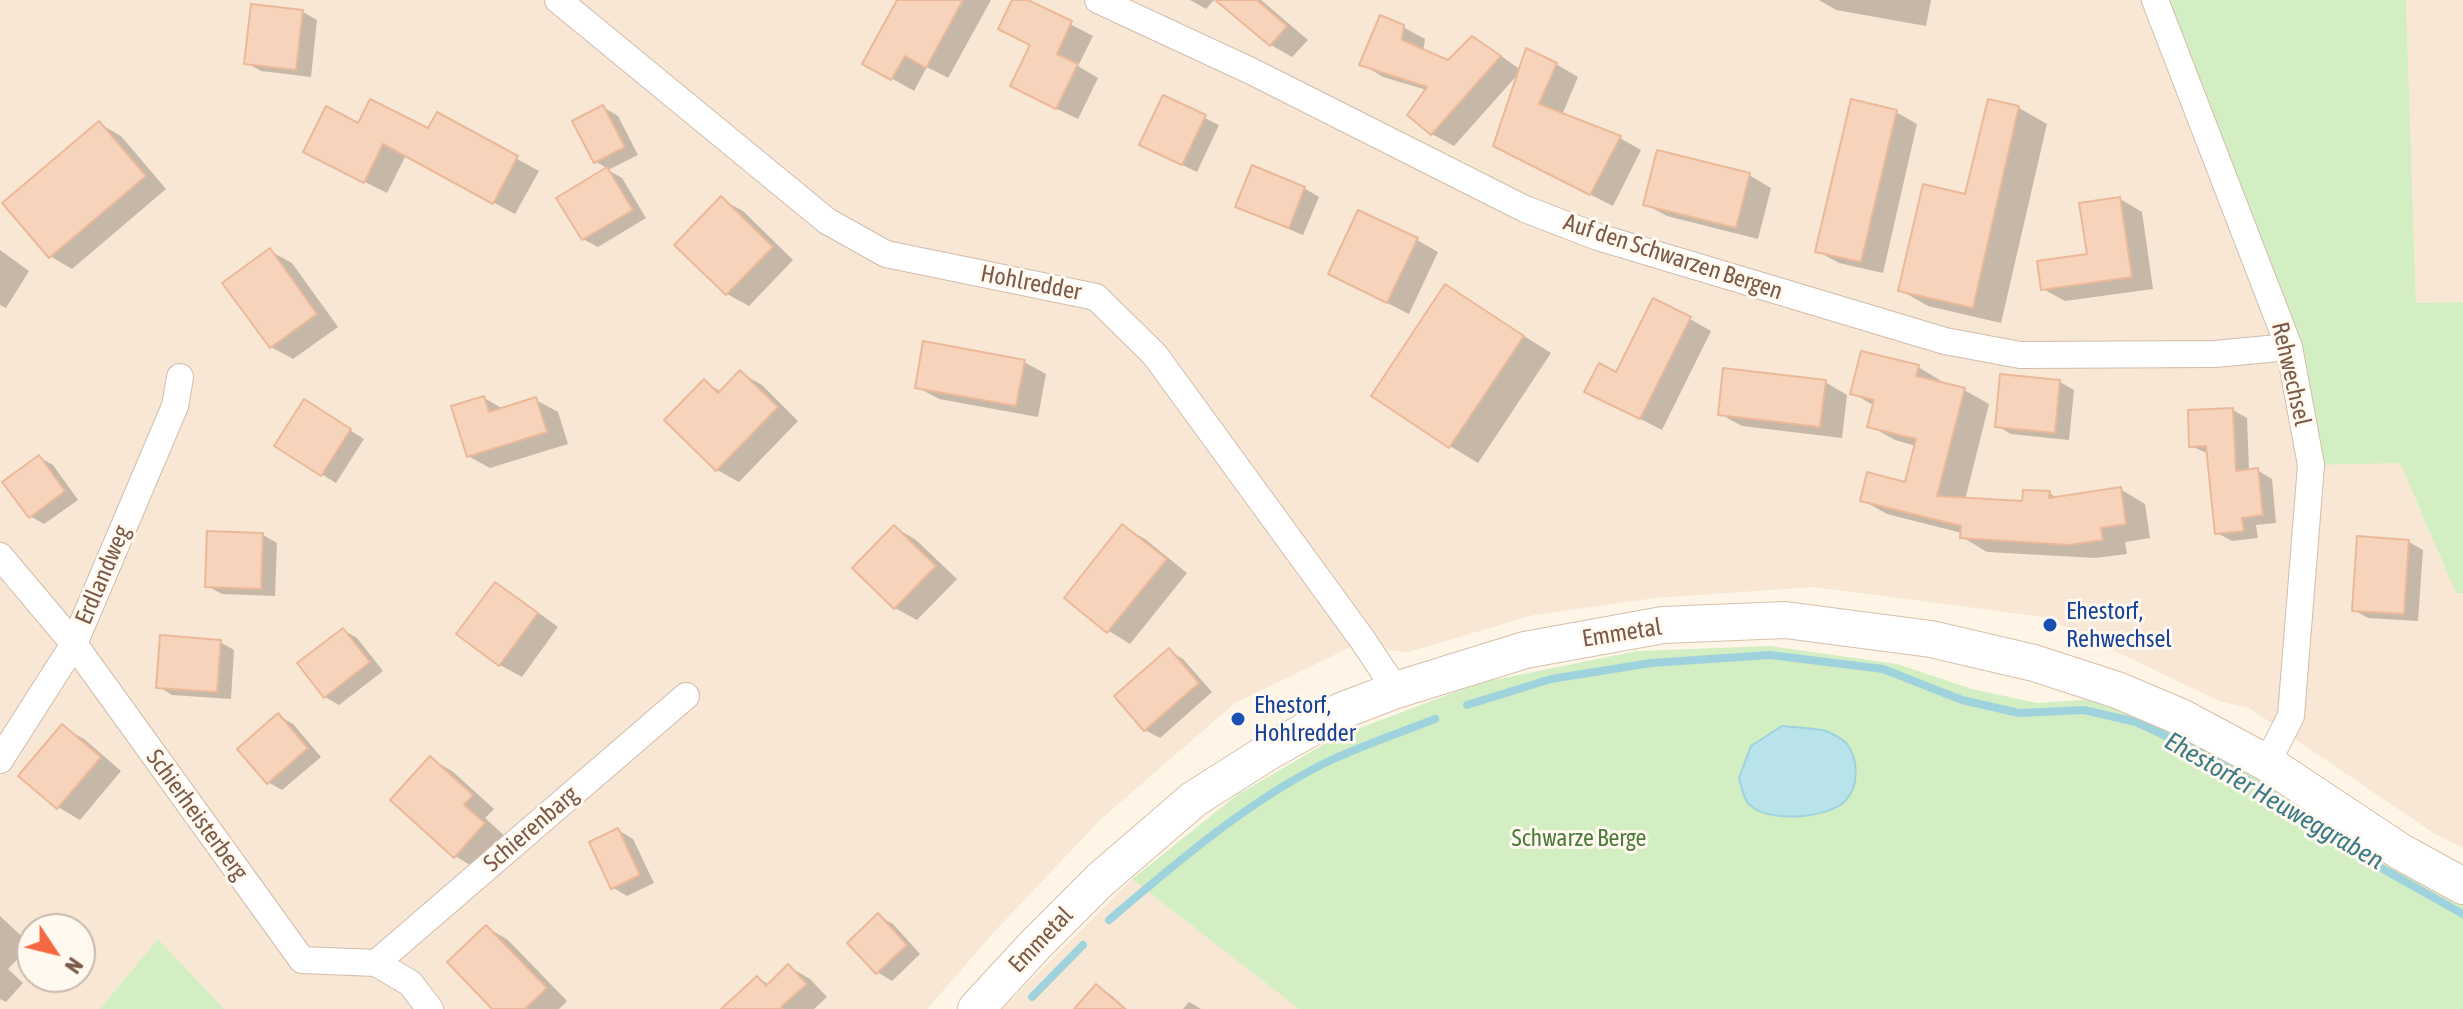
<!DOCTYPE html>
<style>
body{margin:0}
#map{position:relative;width:2463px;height:1009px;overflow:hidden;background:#fef5e7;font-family:"Asap Condensed",sans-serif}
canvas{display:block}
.north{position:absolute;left:16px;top:913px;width:80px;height:80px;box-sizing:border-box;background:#fff9ef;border:2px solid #cab9ac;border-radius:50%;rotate:125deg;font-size:22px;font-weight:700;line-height:32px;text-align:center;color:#7b5a48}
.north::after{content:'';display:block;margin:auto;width:28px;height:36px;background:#f46941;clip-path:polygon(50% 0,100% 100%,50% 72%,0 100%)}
</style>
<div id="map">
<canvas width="2463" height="1009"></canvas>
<div class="north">N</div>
</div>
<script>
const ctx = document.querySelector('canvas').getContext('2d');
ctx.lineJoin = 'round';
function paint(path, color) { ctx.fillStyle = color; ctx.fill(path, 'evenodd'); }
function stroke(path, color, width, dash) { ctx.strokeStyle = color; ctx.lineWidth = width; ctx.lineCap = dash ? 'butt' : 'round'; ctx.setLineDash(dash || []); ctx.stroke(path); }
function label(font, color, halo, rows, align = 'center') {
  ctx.font = font + ' "Asap Condensed",sans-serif'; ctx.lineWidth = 6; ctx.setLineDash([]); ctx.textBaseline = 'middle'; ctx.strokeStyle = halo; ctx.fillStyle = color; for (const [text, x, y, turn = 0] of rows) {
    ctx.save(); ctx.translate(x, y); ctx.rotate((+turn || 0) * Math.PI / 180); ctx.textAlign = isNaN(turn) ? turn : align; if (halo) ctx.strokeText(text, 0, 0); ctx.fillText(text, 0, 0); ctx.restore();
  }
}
paint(new Path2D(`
 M0 0H2155L2400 463 2456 593H2463V848L2435 834 2249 708 2219 701 2044 617 1814 587 1655 598 1534 615 1408 652 1351 647 1235 703 1101 819 996 930 927 1009H224L158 940 100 1009H0ZM32 929H80V977H32Z
 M2406 0H2463V302L2416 303Z
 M1132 879 1299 1009H1002Z`), '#f7e7d4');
paint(new Path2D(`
 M2155 0H2406L2416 303 2463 302V593H2456L2400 463 2311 465 2289 346Z
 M1770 646 1897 664 1972 689 2037 703 2093 699 2132 712 2242 766 2463 902V1009H1299L1132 879 1237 795 1336 737 1479 683 1637 651Z
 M158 939 224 1009H100Z`), '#d4eec3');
const water = new Path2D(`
 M1782 726C1796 728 1813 727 1826 731 1831 733 1843 739 1847 744 1859 760 1859 787 1845 801 1827 819 1763 824 1747 802 1743 795 1741 785 1739 778L1751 746Z`);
paint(water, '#b8e3eb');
stroke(water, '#9ed3dd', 2);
paint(new Path2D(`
 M899 0H991L948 78 927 67 914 91 865 63Z
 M1015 0H1024L1093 36 1078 66 1098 78 1078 119 1034 98 1032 46Z
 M1190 0H1214L1206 9Z
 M1218 0H1261L1308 40 1292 57 1271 45Z
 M1819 0H1931L1926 26 1836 10Z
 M303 12 317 20 311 77 261 71 247 63Z
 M1403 27 1425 39 1423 52 1449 63 1494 51 1521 70 1556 64 1578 77 1562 115 1620 138 1641 150 1613 206 1517 158 1520 72 1454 146 1432 134 1409 114 1427 90 1383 77 1362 64Z
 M1164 98 1219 125 1197 172 1156 152Z
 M1989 101 2019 108 2047 124 2001 323 1928 306 1900 290 1967 196Z
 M603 107 618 116 638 155 608 170 622 178 646 218 598 247 583 239 559 199 608 169 595 161Z
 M1896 112 1917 124 1883 273 1839 263 1817 251Z
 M437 115 539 171 515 214 406 155 387 193 327 163 359 125 429 130Z
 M100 124 121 136 166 189 72 269 50 256Z
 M1658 152 1749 175 1771 188 1758 239 1667 216 1645 204Z
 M1304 188 1319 197 1303 235 1252 214 1238 206Z
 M721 199 743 211 793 260 749 306 727 294 677 245Z
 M2120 199 2142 212 2153 289 2065 301 2043 289 2089 256Z
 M1417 240 1438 252 1409 314 1330 274Z
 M0 250 29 271 6 308 0 305Z
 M270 251 292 263 338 327 293 359 271 347Z
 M1446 287 1551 353 1478 463 1450 446Z
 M1690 319 1711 331 1662 430 1609 403 1617 375Z
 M1024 362 1046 374 1038 417 939 399 917 387Z
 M1918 367 1943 382 1942 384 1964 390 1989 404 1965 500 2023 503 2049 493 2059 499 2120 489 2145 504 2150 538 2125 542 2127 554 2095 558 1987 552 1962 537V533L1887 514 1862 500 1907 484 1916 446 1895 440 1870 426 1875 406 1852 393Z
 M741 373 762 385 798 421 739 482 717 470 704 382 722 392Z
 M1825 382 1847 395 1842 438 1742 426 1720 414Z
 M2060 382 2074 390 2069 440 2011 434 1997 426Z
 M484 398 505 410 536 400 558 412 568 444 490 468 468 456Z
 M318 410 364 439 336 483 276 446Z
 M2233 410 2247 418 2249 471 2257 470 2272 479 2276 523 2256 525 2258 538 2232 541 2217 533 2209 454 2191 446Z
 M39 457 53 465 78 500 44 524 30 516Z
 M894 527 916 540 957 579 917 620 895 608 855 568Z
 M1123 527 1145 539 1187 573 1130 644 1109 631 1067 598Z
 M263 535 277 543 275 596 222 594 207 586Z
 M2409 542 2423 550 2418 621 2368 618 2354 610Z
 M495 584 517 597 558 627 522 677 500 665 458 634Z
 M343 630 357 638 383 671 339 705 325 697Z
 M220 642 234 650 231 699 172 695 158 686Z
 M1169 651 1183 659 1212 692 1160 738 1145 730 1116 697Z
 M279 716 293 724 321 757 282 790 268 782Z
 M62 727 84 739 121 771 80 820 58 807 21 776Z
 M430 759 452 771 494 809 485 818 506 837 477 869 455 856Z
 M618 830 633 839 654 883 627 896 612 887Z
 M0 916 31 945 8 969 23 983 6 1002 0 999Z
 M878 916 893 924 920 954 892 981 877 972Z
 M486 927 508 940 567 1001 559 1009H495Z
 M788 966 810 979 827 997 814 1009H728L758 978 770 985Z
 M1097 986 1111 995 1127 1009H1077Z
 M1189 1002 1201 1009H1183Z`), '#0003');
stroke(new Path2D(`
 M1467 705 1551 679 1651 663 1770 655 1883 669 1962 700 2019 713 2084 710 2136 722 2194 749 2263 789 2367 860 2463 914
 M1109 920C1175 864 1243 805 1321 765 1357 747 1397 734 1435 719
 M1032 997 1083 945`), '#9ed3dd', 8);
const building = new Path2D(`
 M897 0H963L926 68 905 56 891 80 862 64Z
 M1012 0H1028L1072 21 1057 54 1078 64 1056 109 1010 86 1030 45 998 29Z
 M1215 0H1257L1287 26 1270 46Z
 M251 4 303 10 296 70 244 64Z
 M1380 15 1404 25 1402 40 1448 60 1472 36 1501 56 1431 135 1407 115 1427 87 1359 65Z
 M1526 48 1557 63 1539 104 1621 136 1590 195 1493 146Z
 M1163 95 1206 115 1182 165 1139 145Z
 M370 99 428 128 437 112 518 156 493 204 383 144 364 183 303 152 326 106 358 123Z
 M1851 99 1897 110 1861 262 1815 252Z
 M1988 99 2019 106 1973 308 1898 291 1923 184 1965 194Z
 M603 105 625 147 594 163 572 121Z
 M99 121 146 176 49 258 2 203Z
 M1657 150 1750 173 1736 228 1643 205Z
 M1252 165 1305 187 1289 228 1235 207Z
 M607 167 633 210 582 240 556 198Z
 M721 196 773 247 726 295 674 245Z
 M2120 197 2132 277 2041 290 2037 261 2087 254 2079 203Z
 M1358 210 1418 238 1387 303 1328 274Z
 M270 248 317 314 270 348 222 283Z
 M1445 284 1524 336 1449 448 1371 396Z
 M1653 298 1691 317 1640 419 1584 392 1599 363 1616 372Z
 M923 341 1025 360 1016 406 915 388Z
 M1861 351 1919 365 1916 376 1965 388 1937 496 2022 501 2023 490 2050 491 2049 498 2121 487 2126 524 2101 528 2103 540 2069 545 1960 538 1961 526 1860 501 1867 472 1905 482 1916 439 1867 427 1874 400 1850 394Z
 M1723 368 1826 380 1820 427 1718 415Z
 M740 370 778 407 716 471 664 420 704 379 718 393Z
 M2000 374 2060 380 2055 433 1995 427Z
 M484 396 489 412 536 397 547 432 467 457 451 406Z
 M304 399 351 429 321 476 274 446Z
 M2233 408 2236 471 2258 468 2263 515 2242 518 2244 531 2215 534 2206 446 2189 447 2188 410Z
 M39 455 65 491 29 518 2 482Z
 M1122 524 1167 559 1107 633 1064 598Z
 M894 525 936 566 894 609 852 568Z
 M207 531 263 533 261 589 205 587Z
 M2357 536 2409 540 2404 614 2352 611Z
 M495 582 538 613 499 666 456 634Z
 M343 628 370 662 324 698 297 663Z
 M160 635 221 640 217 692 156 688Z
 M1169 648 1199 683 1144 731 1114 696Z
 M278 713 308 748 267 784 237 749Z
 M62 724 101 757 57 809 18 776Z
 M430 756 473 795 464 805 485 823 454 858 390 800Z
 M618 828 640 875 611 889 589 842Z
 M878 913 907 945 876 974 847 943Z
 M486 925 547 988 525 1009H492L447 962Z
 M788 964 807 984 781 1007 783 1009H721L757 976 766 986Z
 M1096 984 1125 1009H1074Z`);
paint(building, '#f7d3bb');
stroke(building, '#ebb99a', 2);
const minor = new Path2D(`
 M558 0 827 221 886 254 1096 297 1155 355 1362 639 1396 690
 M1098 0 1251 71 1525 209 1598 237 1945 341 2020 355 2215 354 2289 347
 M2155 0 2289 347 2311 465 2291 716 2267 763
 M0 556 74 644 302 960 376 963 410 983 430 1009
 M0 760 74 644 175 406 180 377
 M376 963 686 696`);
const secondary = new Path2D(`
 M976 1009 1036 944 1100 880 1194 799 1268 752 1341 711 1396 690 1525 650 1663 625 1785 620 1931 639 2034 663 2117 690 2181 717 2267 763 2401 852 2463 886`);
stroke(minor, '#d2bcab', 28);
stroke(secondary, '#d8bfaa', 38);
stroke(minor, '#fff', 26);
stroke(secondary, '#fff', 36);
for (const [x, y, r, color] of [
 [2050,625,8,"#1a4fb4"],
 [1238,719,8,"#1a4fb4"]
]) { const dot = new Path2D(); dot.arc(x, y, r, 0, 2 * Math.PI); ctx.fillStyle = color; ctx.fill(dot); stroke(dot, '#fff9ef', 3); }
label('24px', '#7b5a48', '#fff9ef', [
 ["Auf den Schwarzen Bergen",1673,257,18],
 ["Hohlredder",1031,283,11],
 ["Rehwechsel",2291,374,77],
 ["Erdlandweg",103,575,-67],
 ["Emmetal",1622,633,-9],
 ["Schierheisterberg",197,815,54],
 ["Schierenbarg",531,829,-41],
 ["Emmetal",1041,940,-46]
]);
label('24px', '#164399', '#fff9ef', [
 ["Ehestorf,",2066,611],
 ["Rehwechsel",2066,639],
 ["Ehestorf,",1254,705],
 ["Hohlredder",1254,733]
], 'left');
label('24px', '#4e7c3c', '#fff9ef', [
 ["Schwarze Berge",1579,838]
]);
label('italic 26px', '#3c7c89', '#fff9ef', [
 ["Ehestorfer Heuweggraben",2274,801,30]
]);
</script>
